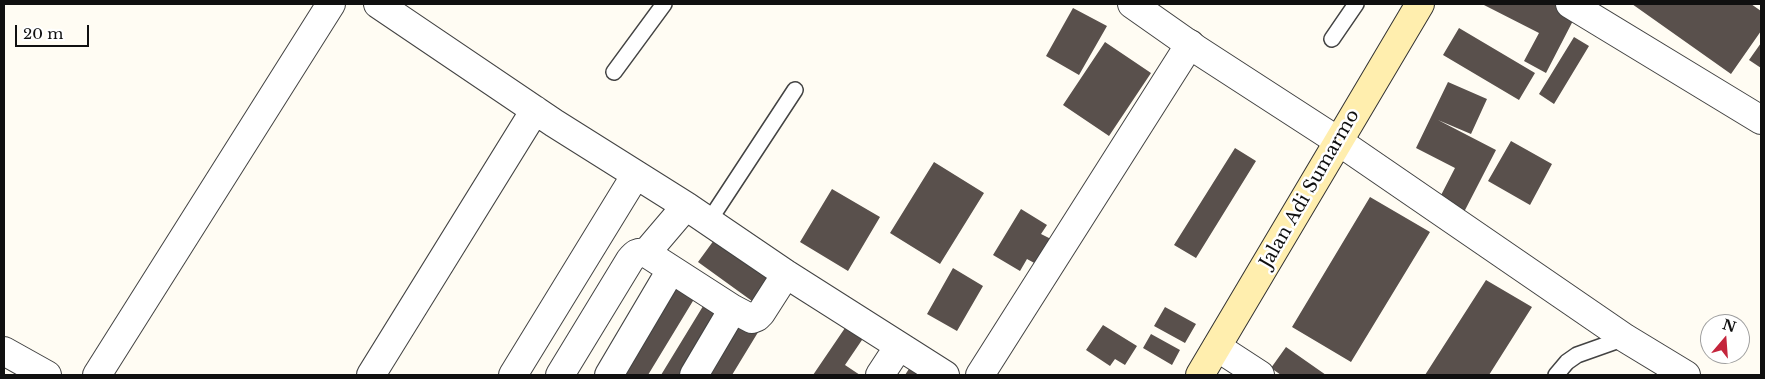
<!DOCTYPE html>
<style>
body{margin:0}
#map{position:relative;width:1765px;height:379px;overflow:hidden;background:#fffcf3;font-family:"Libre Baskerville",serif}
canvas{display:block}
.frame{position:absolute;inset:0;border:5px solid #101010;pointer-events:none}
.north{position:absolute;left:1700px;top:314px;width:50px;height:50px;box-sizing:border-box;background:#fff;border:1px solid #9f9f9f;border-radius:50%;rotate:18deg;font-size:14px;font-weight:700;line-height:20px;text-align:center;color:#101010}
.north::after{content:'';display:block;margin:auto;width:18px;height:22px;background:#c4253c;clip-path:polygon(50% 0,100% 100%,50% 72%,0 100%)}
.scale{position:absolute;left:15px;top:25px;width:74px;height:22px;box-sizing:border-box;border:2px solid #101010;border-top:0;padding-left:6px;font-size:15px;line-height:18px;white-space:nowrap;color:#101010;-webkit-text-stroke:4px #fff;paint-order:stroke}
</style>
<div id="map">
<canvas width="1765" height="379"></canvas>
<div class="frame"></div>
<div class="north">N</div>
<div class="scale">20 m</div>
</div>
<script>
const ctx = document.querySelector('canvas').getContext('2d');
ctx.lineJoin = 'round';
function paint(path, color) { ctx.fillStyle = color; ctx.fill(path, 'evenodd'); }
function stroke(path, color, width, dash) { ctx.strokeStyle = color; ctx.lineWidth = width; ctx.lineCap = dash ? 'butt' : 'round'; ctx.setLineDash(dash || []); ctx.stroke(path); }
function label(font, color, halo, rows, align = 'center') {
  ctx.font = font + ' "Libre Baskerville",serif'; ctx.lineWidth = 5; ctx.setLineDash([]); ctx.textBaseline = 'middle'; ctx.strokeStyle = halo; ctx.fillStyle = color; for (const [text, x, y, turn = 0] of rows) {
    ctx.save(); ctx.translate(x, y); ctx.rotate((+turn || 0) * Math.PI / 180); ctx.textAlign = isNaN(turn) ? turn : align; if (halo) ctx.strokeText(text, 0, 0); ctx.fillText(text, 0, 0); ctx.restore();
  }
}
paint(new Path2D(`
 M1482 4H1560L1577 13 1546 73 1524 61 1539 33Z
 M1632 4H1751L1761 11V31L1731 74Z
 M1073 8 1107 26 1079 75 1046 56Z
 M1459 28 1535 73 1519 100 1443 55Z
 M1574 37 1589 46 1554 104 1539 94Z
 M1105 42 1151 73 1109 136 1063 105Z
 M1761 43V68L1749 60Z
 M1448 82 1487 99 1471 134 1438 120 1496 150 1463 214 1438 201 1455 168 1416 148Z
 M1511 141 1552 164 1530 205 1488 181Z
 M1235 148 1256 161 1196 258 1174 245Z
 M934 162 984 193 940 264 890 233Z
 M832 189 880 217 848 271 800 242Z
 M1370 197 1430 232 1351 362 1292 327Z
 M1021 209 1047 225 1041 234 1053 240 1038 265 1027 259 1020 271 993 255Z
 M717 236 771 274 752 301 698 262Z
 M953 268 983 286 957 331 927 314Z
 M678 278 699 291 648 375H619Z
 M1486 280 1532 307 1489 375H1425Z
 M708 298 728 310 689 375H661Z
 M1165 307 1196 324 1185 343 1154 326Z
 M740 318 760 329 732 375H706Z
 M847 325 864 337 845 365 860 375H813Z
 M1103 325 1137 346 1125 365 1115 359 1110 366 1086 350Z
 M1151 334 1180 350 1172 365 1143 348Z
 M1286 347 1326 375H1281L1271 368Z
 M914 361 938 375H905Z`), '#59504c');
const service = new Path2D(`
 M1332 39 1356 4
 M614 72 664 4
 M709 221 795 90
 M1556 375 1567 362 1577 355 1625 338`);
const minor = new Path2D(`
 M378 4 554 123 686 206 786 274 945 375
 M1570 4 1761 120
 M1338 141 1625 338 1686 375
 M646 253 686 206
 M1217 347 1260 375
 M4 351 47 375
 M97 375 331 4
 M371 375 535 110
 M513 375 635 176
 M560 375 630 260C635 254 638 251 646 253L733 309 752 319 757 317 761 313 786 274
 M609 375 671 270
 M694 375 733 309
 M880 375 899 346
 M980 375 1190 44`);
const tertiary = new Path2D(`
 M1132 4 1196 49 1338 141`);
const secondary = new Path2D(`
 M1200 375 1420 4`);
stroke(service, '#434343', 18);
stroke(minor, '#434343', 30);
stroke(tertiary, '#434343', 30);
stroke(secondary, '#323232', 30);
stroke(service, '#fff', 15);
stroke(minor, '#fff', 28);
stroke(tertiary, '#fff', 28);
stroke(secondary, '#ffeeae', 28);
label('18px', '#101010', '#fff', [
 ["Jalan Adi Sumarmo",1310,189,-60]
]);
</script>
